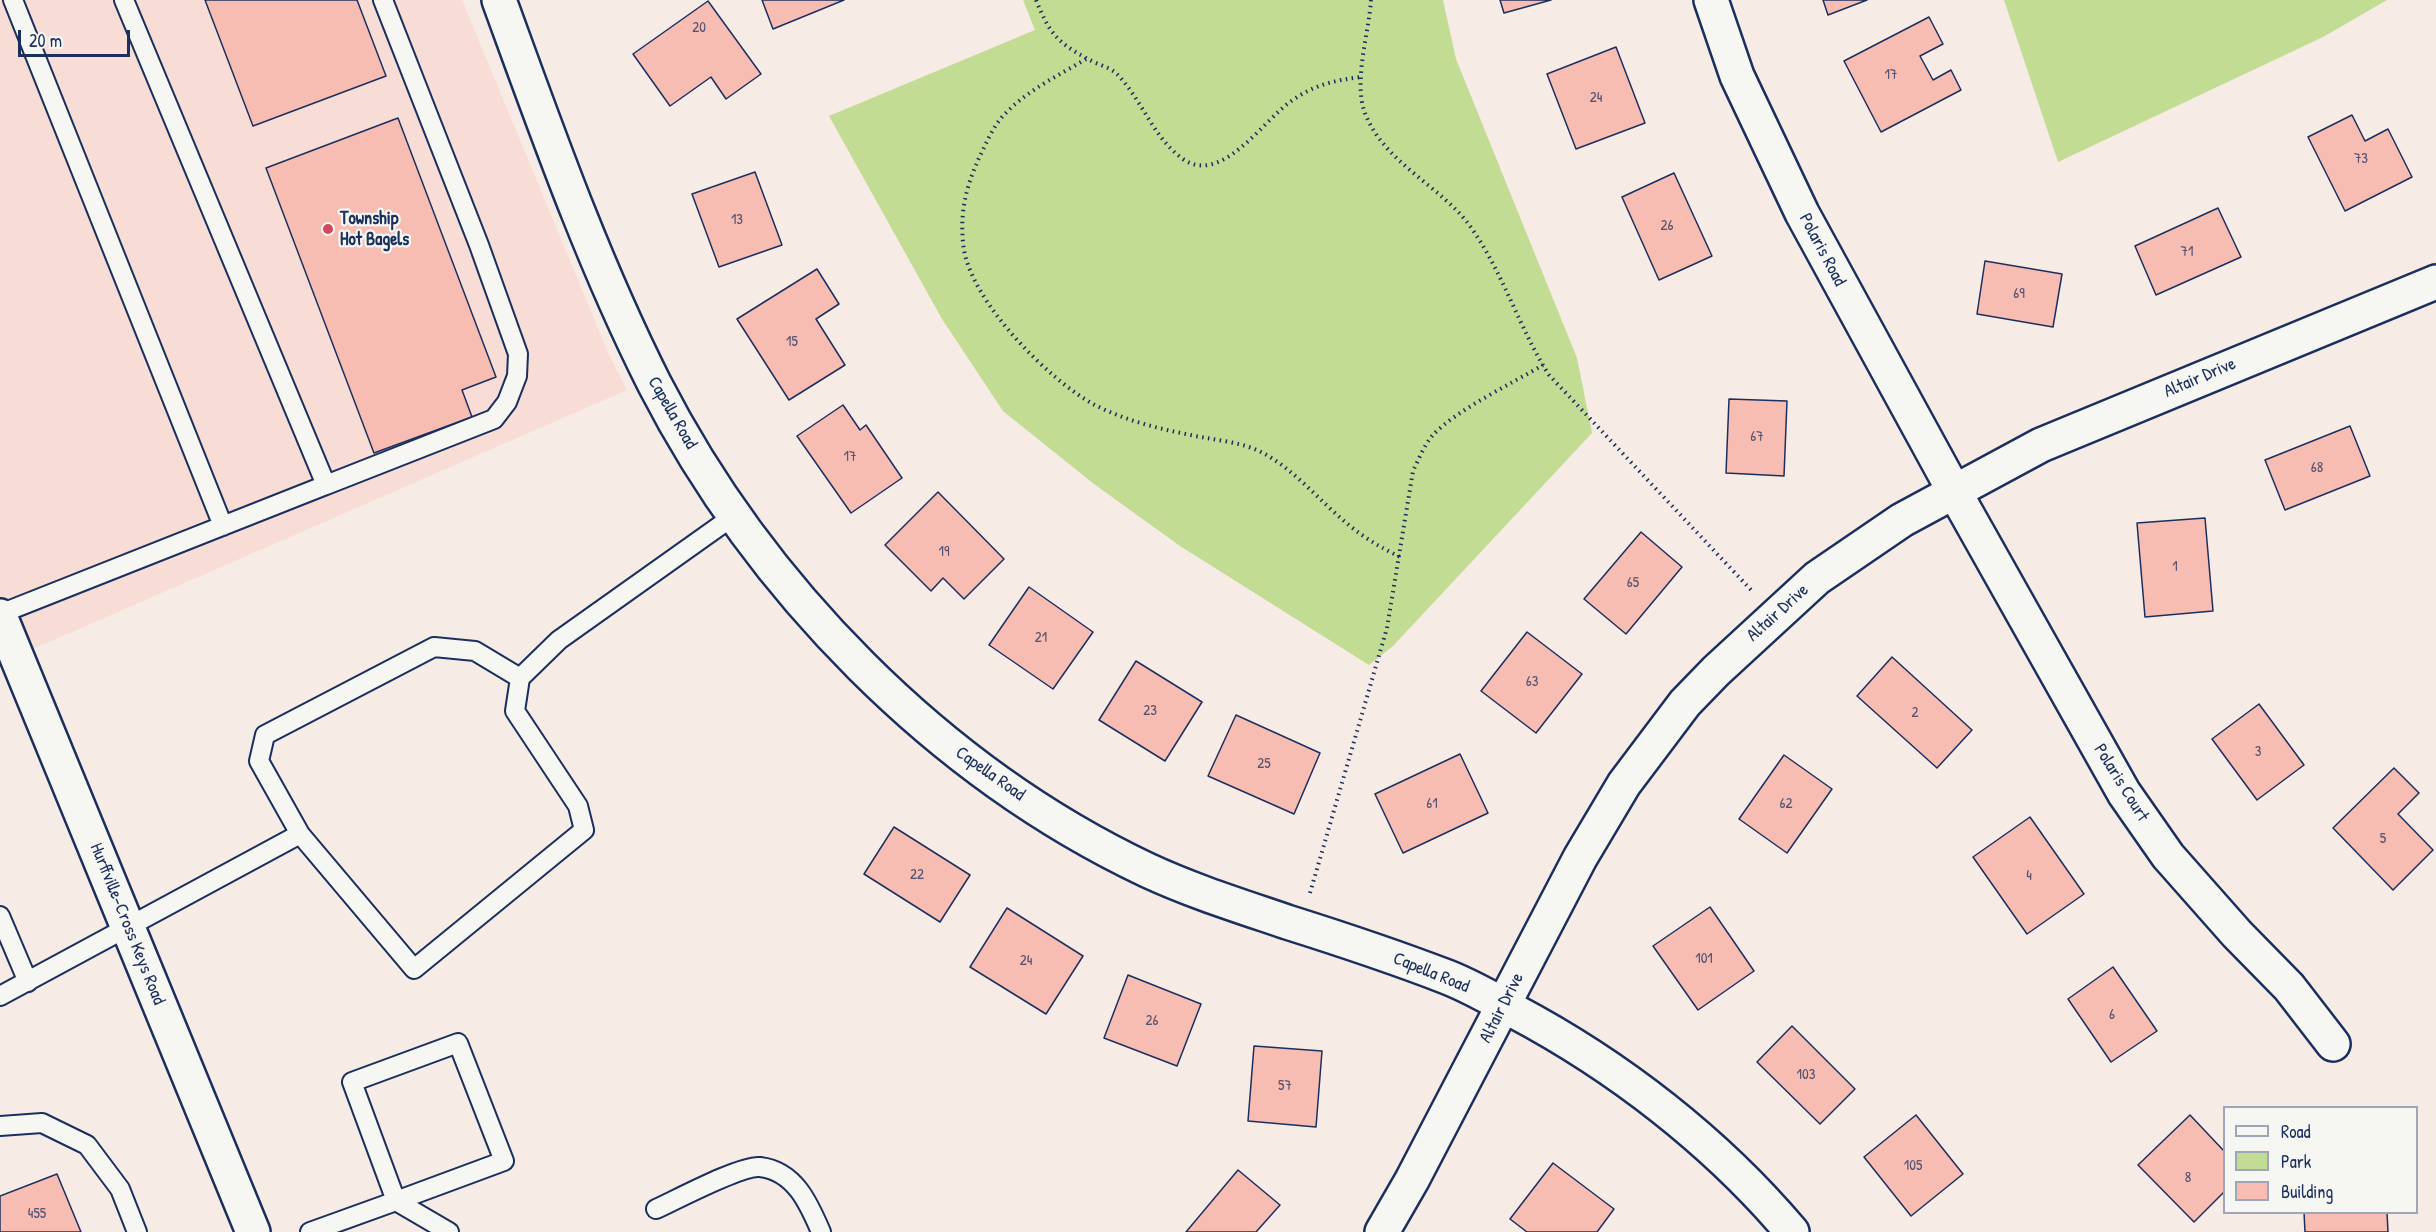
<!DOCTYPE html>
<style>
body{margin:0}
#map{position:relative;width:2436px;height:1232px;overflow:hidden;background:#f6ebe5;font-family:"Patrick Hand",sans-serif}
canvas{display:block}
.legend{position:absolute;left:2223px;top:1106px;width:195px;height:108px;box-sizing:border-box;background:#f6f6f2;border:2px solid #9ea6b7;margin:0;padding:8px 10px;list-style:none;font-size:18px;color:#1b2f5e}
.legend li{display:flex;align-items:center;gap:12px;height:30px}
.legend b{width:30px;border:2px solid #9ea6b7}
.scale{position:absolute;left:18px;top:30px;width:112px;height:27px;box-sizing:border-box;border:3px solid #1b2f5e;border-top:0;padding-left:8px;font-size:18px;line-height:21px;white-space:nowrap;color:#1b2f5e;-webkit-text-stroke:4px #f6f6f2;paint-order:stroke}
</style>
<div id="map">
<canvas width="2436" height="1232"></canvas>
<ul class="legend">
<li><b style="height:8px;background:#f6f6f2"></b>Road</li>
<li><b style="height:16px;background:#c2dc93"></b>Park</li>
<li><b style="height:16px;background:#f8bdb2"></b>Building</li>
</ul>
<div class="scale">20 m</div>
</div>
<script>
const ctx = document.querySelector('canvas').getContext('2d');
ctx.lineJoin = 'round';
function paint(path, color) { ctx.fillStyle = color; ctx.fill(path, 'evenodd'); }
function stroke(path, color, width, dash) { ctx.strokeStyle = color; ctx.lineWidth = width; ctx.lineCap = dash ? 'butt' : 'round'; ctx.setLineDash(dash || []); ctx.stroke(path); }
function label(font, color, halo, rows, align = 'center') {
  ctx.font = font + ' "Patrick Hand",sans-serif'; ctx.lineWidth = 4.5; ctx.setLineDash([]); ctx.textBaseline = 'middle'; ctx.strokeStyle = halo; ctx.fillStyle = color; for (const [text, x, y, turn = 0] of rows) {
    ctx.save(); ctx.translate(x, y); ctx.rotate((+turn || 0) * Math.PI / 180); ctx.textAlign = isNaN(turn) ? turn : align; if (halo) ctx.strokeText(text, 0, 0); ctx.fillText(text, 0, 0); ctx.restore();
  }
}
paint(new Path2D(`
 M0 0H462L609 355 627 390 17 656 0 616Z`), '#f7ddd6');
paint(new Path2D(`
 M1023 0H1443L1456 59 1577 358 1592 433 1393 646 1369 665 1180 546 1094 484 1003 411 942 319 829 116 1035 30Z
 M2004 0H2387L2323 37 2058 162Z`), '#c2dc93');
const building = new Path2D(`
 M205 0H357L386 76 253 126Z
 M762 0H844L773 29Z
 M1500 0H1551L1504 13Z
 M1823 0H1867L1828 15Z
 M708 1 761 74 726 99 711 77 670 106 633 54Z
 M1929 17 1943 44 1920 56 1933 80 1951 70 1961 90 1881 132 1844 61Z
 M1616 47 1645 123 1576 149 1547 74Z
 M2352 115 2365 141 2388 129 2412 177 2345 211 2308 137Z
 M398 118 496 377 462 390 472 417 374 453 266 168Z
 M755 172 782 245 719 267 692 194Z
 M1674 173 1712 256 1659 280 1622 197Z
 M2218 208 2241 257 2156 295 2135 246Z
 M1985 261 2062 274 2053 327 1977 314Z
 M817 269 839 304 816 319 845 365 789 400 737 319Z
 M1729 399 1787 401 1784 476 1726 473Z
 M843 405 860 430 866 425 902 478 851 513 797 436Z
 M2350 426 2370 476 2285 510 2265 460Z
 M938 492 1004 559 964 599 943 578 931 591 885 545Z
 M2205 518 2213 611 2145 617 2137 523Z
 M1641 532 1682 567 1626 634 1584 599Z
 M1029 587 1093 632 1053 689 989 645Z
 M1527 632 1582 674 1536 733 1481 691Z
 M1892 657 1972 730 1937 768 1857 696Z
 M1136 661 1202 702 1165 761 1099 720Z
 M2259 704 2304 765 2257 800 2212 739Z
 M1236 715 1320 753 1294 814 1208 776Z
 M1460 754 1488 813 1403 853 1375 794Z
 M1784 755 1832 789 1787 853 1739 819Z
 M2394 768 2419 793 2398 814 2433 850 2393 890 2333 828Z
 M2030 817 2084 894 2027 934 1973 857Z
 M894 827 970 875 940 922 864 874Z
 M1710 907 1754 971 1698 1010 1653 946Z
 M1007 908 1083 956 1046 1014 970 967Z
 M2113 967 2157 1031 2111 1062 2068 999Z
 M1128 975 1201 1004 1177 1066 1104 1038Z
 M1792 1026 1855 1089 1820 1124 1757 1062Z
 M1254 1046 1322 1051 1316 1127 1248 1121Z
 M1916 1115 1963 1174 1911 1216 1864 1157Z
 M2190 1115 2224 1151V1192L2194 1222 2138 1165Z
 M1553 1163 1614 1209 1597 1232H1527L1510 1219Z
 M1238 1170 1280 1205 1256 1232H1186Z
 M57 1174 81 1232H0V1196Z
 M2304 1212H2387L2388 1232H2305Z`);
paint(building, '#f8bdb2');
stroke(building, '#1b2f5e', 1.5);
const service = new Path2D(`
 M13 0 223 526
 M326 485 494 419 507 402 517 376 518 354 479 245 383 0
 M0 614 326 485 124 0
 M300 834 259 761 265 735 434 647 475 651 520 678
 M0 916 28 982
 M0 996 300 834 414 969 584 830 578 806 515 711 520 678 559 640 735 515
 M458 1043 504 1161 396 1201 352 1082Z
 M0 1126 42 1123 87 1145 120 1189 137 1232
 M656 1209C676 1200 741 1165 760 1167 795 1171 809 1204 821 1232
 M310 1232 396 1201 449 1232`);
const minor = new Path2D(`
 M499 0C546 129 592 260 654 383 759 588 938 771 1147 870 1192 891 1240 906 1287 922 1341 939 1395 957 1447 977 1470 986 1493 999 1514 1011 1618 1066 1716 1142 1792 1232
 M1711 0 1737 76 1802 213 1954 491 2124 793 2168 856 2237 934 2289 987 2333 1044`);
const tertiary = new Path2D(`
 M1382 1232 1412 1180 1580 858 1624 784 1685 703 1716 671 1817 578 1902 520 2041 445 2436 282`);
const secondary = new Path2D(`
 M0 616 253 1232`);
stroke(service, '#1b2f5e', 22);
stroke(minor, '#1b2f5e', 38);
stroke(tertiary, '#1b2f5e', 38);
stroke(secondary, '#1b2f5e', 38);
stroke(new Path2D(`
 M1036 0C1049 32 1056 42 1088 59 1096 64 1109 67 1116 73 1142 99 1153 138 1183 159 1221 186 1263 121 1290 102 1313 85 1335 80 1362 77
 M1371 0C1369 33 1353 81 1365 113 1383 162 1442 187 1470 226 1503 272 1519 328 1549 375L1752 591
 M1086 59C1059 75 1026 91 1004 115 993 126 986 144 979 158 965 189 959 216 964 250 973 303 1048 379 1093 404 1127 422 1168 431 1206 438 1223 441 1242 443 1259 451 1294 468 1320 502 1350 526 1366 539 1382 548 1400 557
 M1310 893 1387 628 1413 471C1419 459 1424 445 1433 435 1456 410 1513 383 1543 365`), '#1b2f5e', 4, [1.5, 4.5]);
stroke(service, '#f6f6f2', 18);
stroke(minor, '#f6f6f2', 33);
stroke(tertiary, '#f6f6f2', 33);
stroke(secondary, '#f6f6f2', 33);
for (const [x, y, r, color] of [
 [328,229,6,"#d1495b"]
]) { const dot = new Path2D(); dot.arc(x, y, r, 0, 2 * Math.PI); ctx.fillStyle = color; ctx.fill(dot); stroke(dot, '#f6f6f2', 2); }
label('15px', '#525273', null, [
 ["20",699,28],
 ["17",1891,75],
 ["24",1596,98],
 ["73",2361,159],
 ["13",737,220],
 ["26",1667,226],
 ["71",2187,252],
 ["69",2019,294],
 ["15",792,342],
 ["67",1757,437],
 ["17",850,457],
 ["68",2317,468],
 ["19",944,552],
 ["1",2175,567],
 ["65",1633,583],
 ["21",1041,638],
 ["63",1532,682],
 ["23",1150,711],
 ["2",1915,713],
 ["3",2258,752],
 ["25",1264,764],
 ["61",1432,804],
 ["62",1786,804],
 ["5",2383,839],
 ["22",917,875],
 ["4",2029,876],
 ["101",1704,959],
 ["24",1026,961],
 ["6",2112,1015],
 ["26",1152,1021],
 ["103",1806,1075],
 ["57",1285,1086],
 ["105",1913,1166],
 ["8",2188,1178],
 ["455",37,1214]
]);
label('bold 18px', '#1b2f5e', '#f6f6f2', [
 ["Township",340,219],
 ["Hot Bagels",340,240]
], 'left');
label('18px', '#1b2f5e', '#f6f6f2', [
 ["Polaris Road",1822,250,62],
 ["Altair Drive",2200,378,-23],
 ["Capella Road",672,413,60],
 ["Altair Drive",1778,613,-42],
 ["Capella Road",990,774,35],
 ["Polaris Court",2121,783,58],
 ["Hurffville-Cross Keys Road",127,924,68],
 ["Capella Road",1431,973,22],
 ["Altair Drive",1502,1008,-63]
]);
</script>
